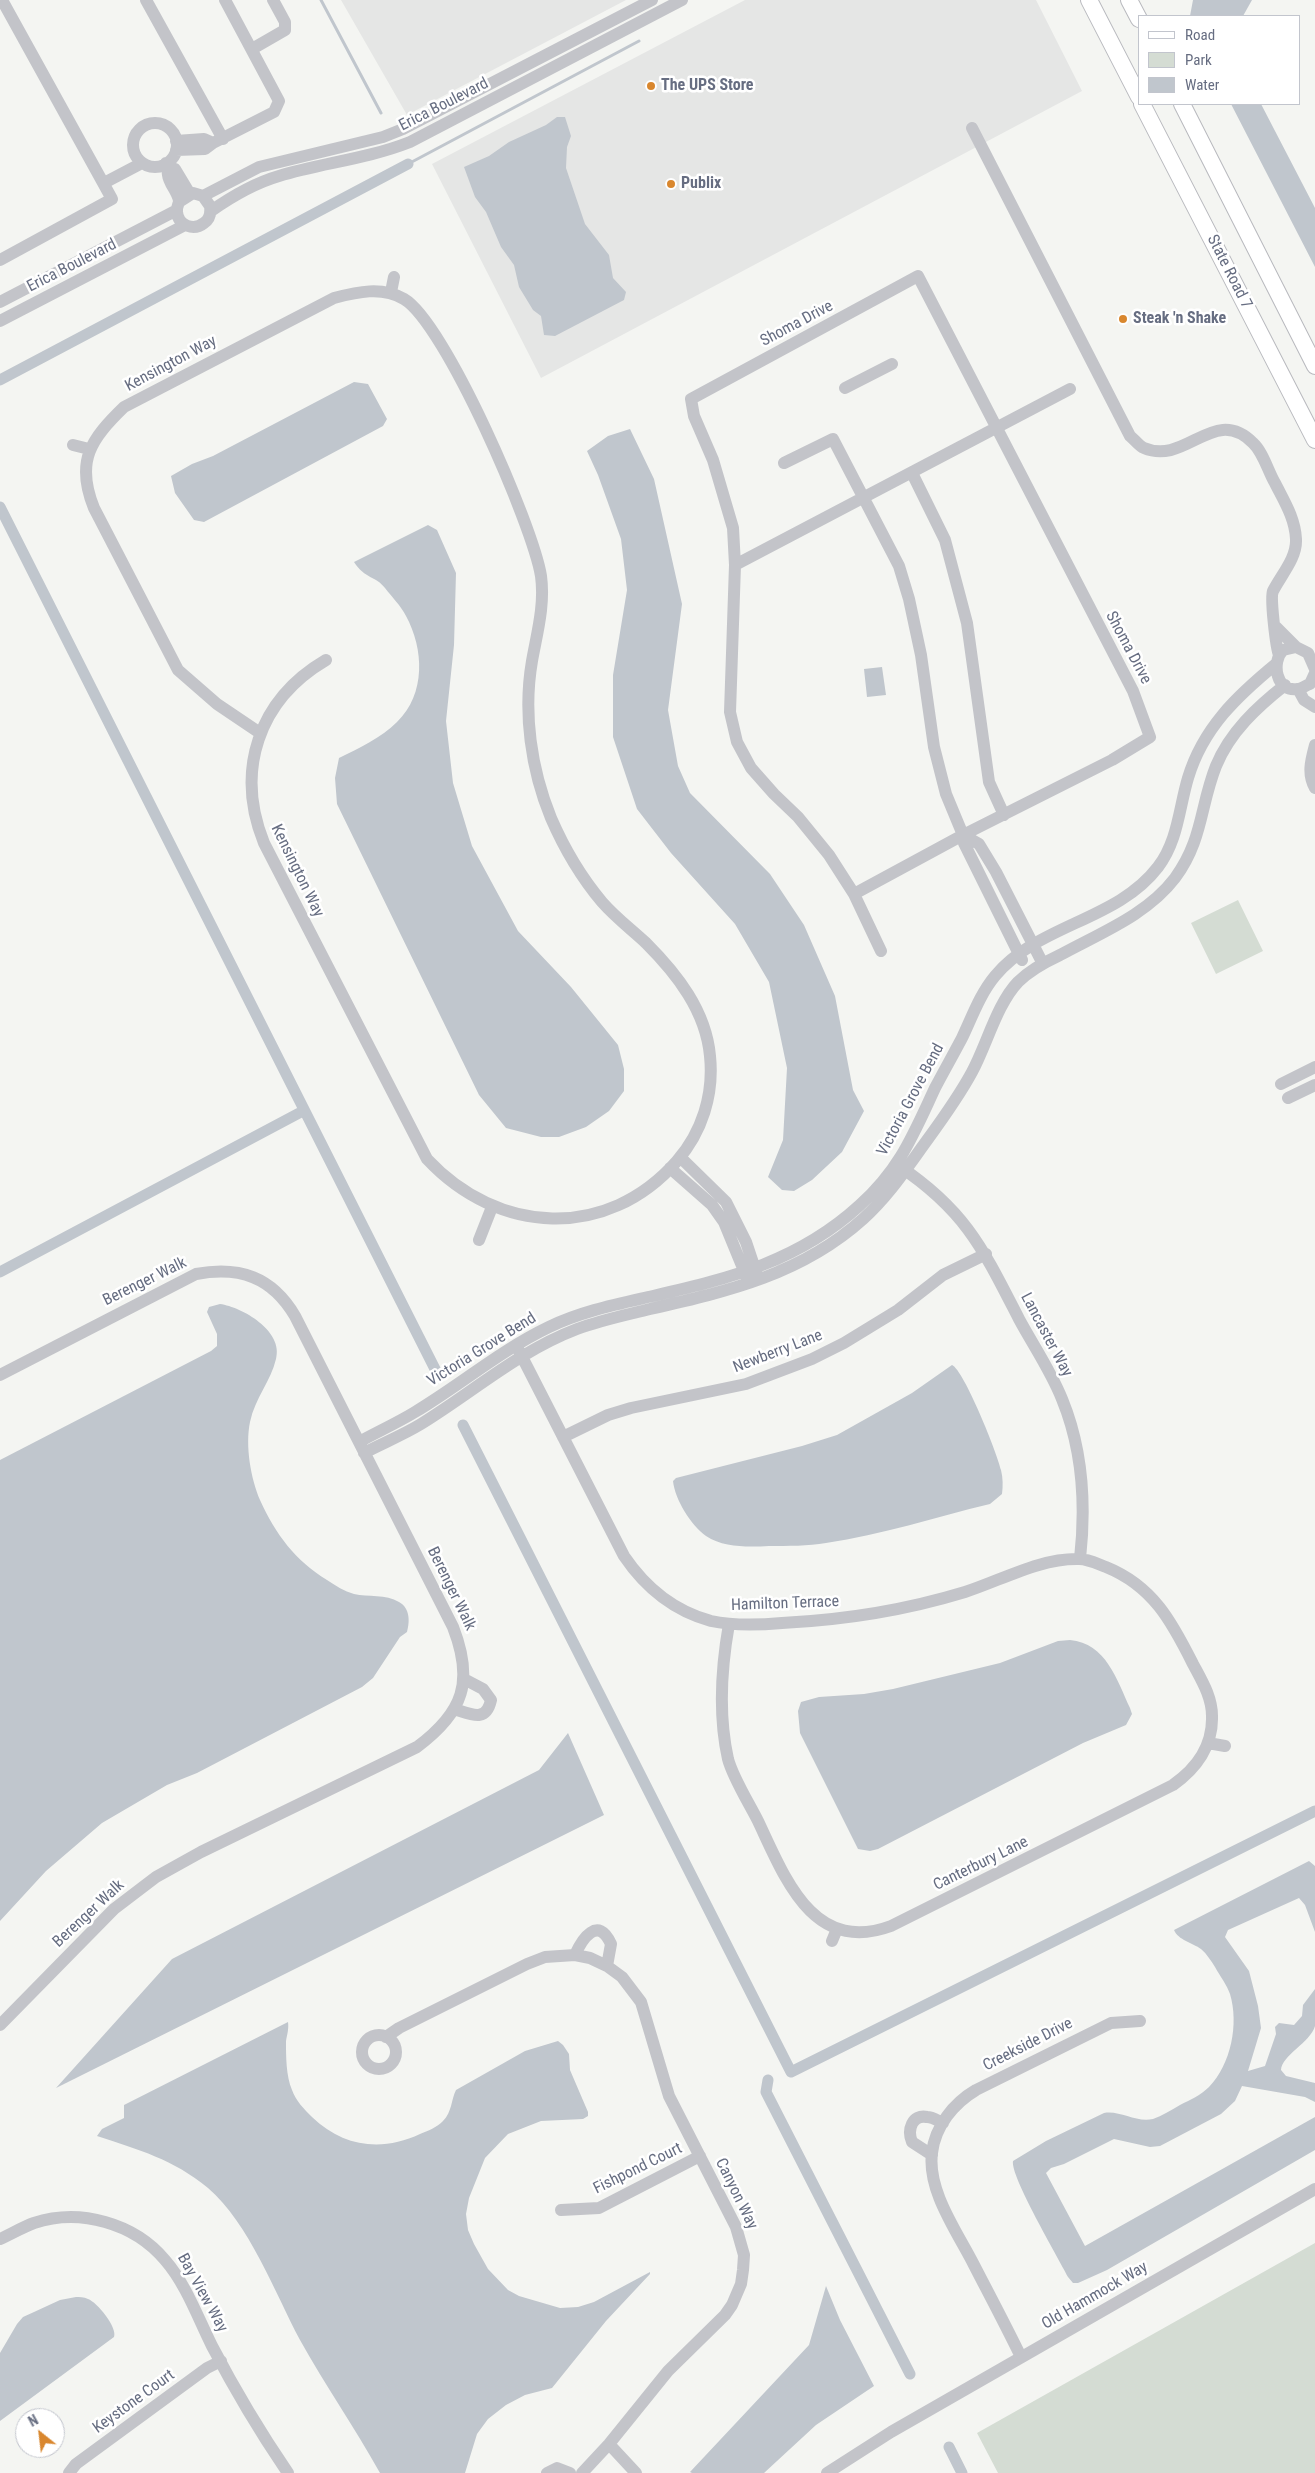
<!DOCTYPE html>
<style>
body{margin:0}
#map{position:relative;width:1315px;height:2473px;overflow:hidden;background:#f4f5f2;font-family:"Roboto Condensed",sans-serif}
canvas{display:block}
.legend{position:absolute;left:1138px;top:15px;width:162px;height:90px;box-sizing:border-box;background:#fff;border:1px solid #c2c5cd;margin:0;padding:6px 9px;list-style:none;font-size:15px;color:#666d81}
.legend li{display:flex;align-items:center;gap:10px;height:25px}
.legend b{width:25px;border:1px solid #c2c5cd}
.north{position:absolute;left:15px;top:2408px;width:50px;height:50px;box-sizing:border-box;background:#fff;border:1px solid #c2c5cd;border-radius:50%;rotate:331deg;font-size:14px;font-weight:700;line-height:20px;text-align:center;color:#666d81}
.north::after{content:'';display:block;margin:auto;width:18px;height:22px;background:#d9872e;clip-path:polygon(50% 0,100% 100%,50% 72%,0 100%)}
</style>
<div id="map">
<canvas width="1315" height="2473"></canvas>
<ul class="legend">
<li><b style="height:6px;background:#fff"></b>Road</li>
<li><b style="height:14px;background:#d4dcd3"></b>Park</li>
<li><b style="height:14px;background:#c0c6cd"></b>Water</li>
</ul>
<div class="north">N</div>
</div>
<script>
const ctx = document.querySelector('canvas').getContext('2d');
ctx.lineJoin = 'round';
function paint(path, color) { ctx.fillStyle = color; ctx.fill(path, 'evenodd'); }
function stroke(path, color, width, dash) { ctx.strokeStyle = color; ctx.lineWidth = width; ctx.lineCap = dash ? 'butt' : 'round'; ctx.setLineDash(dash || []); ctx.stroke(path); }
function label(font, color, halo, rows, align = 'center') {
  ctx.font = font + ' "Roboto Condensed",sans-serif'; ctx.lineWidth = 5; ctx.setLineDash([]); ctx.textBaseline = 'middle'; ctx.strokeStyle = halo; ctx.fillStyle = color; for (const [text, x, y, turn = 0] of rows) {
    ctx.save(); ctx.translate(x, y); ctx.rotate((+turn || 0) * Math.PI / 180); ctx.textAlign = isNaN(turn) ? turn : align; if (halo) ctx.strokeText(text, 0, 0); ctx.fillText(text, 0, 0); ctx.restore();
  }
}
paint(new Path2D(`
 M341 0H626L407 115Z
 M745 0H1036L1082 91 541 378 432 164Z`), '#e5e6e5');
paint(new Path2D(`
 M1238 900 1263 951 1216 974 1191 923Z
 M1315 2243V2473H998L977 2433Z`), '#d4dcd3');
paint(new Path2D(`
 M1193 0H1252L1243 16H1190Z
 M1231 104H1261L1315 208V267Z
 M557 117H565L571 136 567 147 566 168 585 224 609 255 613 278 626 292 624 300 555 336 544 335 541 316 533 310 519 287 514 265 501 247 486 212 475 197 464 167 489 156 509 142 546 125Z
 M354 382 368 384 387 419 383 426 204 522 194 520 175 493 171 476 192 464 213 456Z
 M630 429 654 479 682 604 668 710 678 766 690 793 770 874 804 925 835 996 853 1090 864 1111 842 1152 812 1180 794 1191 782 1190 768 1177 783 1140 787 1068 769 982 735 924 671 853 637 809 613 737V675L627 590 621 539 598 475 587 451 608 436Z
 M428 525 437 530 456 573 454 645 446 721 453 783 472 846 518 931 571 987 618 1045 624 1069V1091L609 1111 586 1127 559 1137H541L506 1128 479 1095 337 804 335 778 339 758C359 748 381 738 397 722 426 694 424 649 406 616 401 606 392 597 385 588 376 576 365 579 354 562Z
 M882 667 886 695 867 697 864 669Z
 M220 1304C242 1307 284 1331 276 1359 271 1381 255 1398 250 1422 245 1446 251 1479 260 1500 276 1535 295 1560 327 1580 336 1586 344 1591 354 1594 368 1597 386 1594 399 1602 410 1608 410 1621 407 1632L400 1637 373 1678 362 1687 197 1773 167 1785 102 1823 46 1871 0 1921V1460L211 1351 217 1346V1334L207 1312 209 1307Z
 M952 1365C964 1370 998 1455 1001 1470 1003 1478 1003 1486 1002 1494L990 1504C935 1517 882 1535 826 1543 808 1546 788 1546 769 1546 749 1547 724 1548 706 1536 691 1525 675 1500 673 1481L676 1478 802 1446 837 1435 912 1393Z
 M1070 1640C1106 1643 1117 1680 1130 1708L1132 1714 1126 1725 1083 1743 878 1849 870 1851 858 1849 800 1733 798 1711 801 1702 819 1697 864 1694 893 1689 1000 1663 1058 1641Z
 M568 1733 604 1815 56 2088 172 1959 539 1770Z
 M1309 1861 1315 1866V1932L1305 1905 1299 1898 1228 1930 1225 1937 1249 1971 1258 2006 1261 2028 1248 2071 1265 2066 1276 2034 1275 2027 1279 2023 1294 2025 1302 2016 1303 2005 1315 1989C1315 2000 1315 2016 1315 2026 1310 2043 1282 2055 1281 2070L1286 2076 1315 2083V2102L1305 2097 1242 2086 1235 2101 1221 2114 1160 2146 1150 2147 1114 2139 1064 2164 1051 2168 1046 2173 1085 2246 1315 2117V2150L1107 2270 1078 2283H1073L1068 2277C1058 2257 1010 2176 1013 2161L1046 2141 1104 2113C1120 2110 1136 2123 1153 2119 1162 2116 1171 2110 1180 2105 1190 2100 1201 2095 1209 2087 1231 2064 1239 2024 1230 1994 1227 1985 1220 1976 1215 1967 1211 1961 1207 1954 1201 1949 1193 1943 1178 1940 1174 1930Z
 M288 2022C289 2029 287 2035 286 2041 286 2056 286 2076 292 2090 296 2101 304 2109 312 2117 343 2147 382 2152 420 2134 428 2131 437 2127 443 2121 452 2112 451 2100 456 2090L525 2051 558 2041 563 2045 569 2054 570 2070 588 2112V2116L583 2119 541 2121 508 2134 485 2158 469 2198 466 2214 468 2230 474 2244 488 2269 508 2290 519 2296 560 2308 578 2307 594 2302 650 2272V2274L606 2321 552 2388 525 2395 506 2405 488 2419 477 2434 465 2473H380C355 2428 325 2385 300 2340 275 2293 249 2223 208 2188 173 2159 139 2150 97 2136L102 2129 124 2118V2105Z
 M826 2286 840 2320 874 2386 816 2425 764 2473H692L690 2472 809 2345Z
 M76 2297C79 2297 84 2297 88 2299 97 2302 118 2328 114 2337L0 2421V2353L17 2324 23 2317 34 2312 60 2300Z`), '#c0c6cd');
stroke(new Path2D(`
 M321 0 381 113
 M408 164 639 41`), '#c0c6cd', 3);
stroke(new Path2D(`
 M0 380 408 164
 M0 507 436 1371
 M0 1272 303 1111
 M463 1425 791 2072 1315 1811
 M768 2080 766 2092 910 2374
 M949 2447 962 2473`), '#c0c6cd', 11);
const major = new Path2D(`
 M1089 0 1139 97
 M1129 0 1139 19
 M1142 104 1315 440
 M1182 104 1315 366`);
stroke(major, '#b8b9be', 18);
stroke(new Path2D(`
 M146 0 223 139
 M252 49 285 30V22L273 0
 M133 145a22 22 0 1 1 44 0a22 22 0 1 1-44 0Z
 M972 128 1130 436C1134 439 1139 446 1144 448 1186 466 1214 404 1253 443 1263 452 1268 471 1275 483 1284 501 1295 518 1296 539 1297 558 1281 575 1273 591 1270 597 1276 648 1279 655
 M176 141 204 139 213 143 205 149 176 150
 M213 143 274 112 279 101 225 0
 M166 163C169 168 167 170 168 175 169 184 178 192 179 201 179 204 176 208 177 212 178 226 194 231 204 223 210 219 211 213 210 206L203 196 193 193 179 202
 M169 168 175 169 190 194
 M104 183 142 163
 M203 196 259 167 383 137 403 129 652 0
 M211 211C231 197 255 183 279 176 322 163 367 159 410 142L682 0
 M0 260 112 199 2 0
 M391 292 394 277
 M0 302 177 210
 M0 321 185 225
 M845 388 892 364
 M73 445 89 449
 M784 463 833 439 899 566 909 599 921 655 934 747 946 794 963 835 964 843 1022 960
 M912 473 945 540 967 623 989 782 1004 815
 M735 565 1070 389
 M1276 627 1296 647 1308 653 1315 669
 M1296 647 1283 650C1271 662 1276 693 1298 689 1302 689 1306 685 1310 684L1315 673
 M1298 689 1304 700 1315 707
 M260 733 217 704 178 670 94 508C75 461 91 439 124 407L334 298C357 292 382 286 404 299 445 323 533 526 541 576 545 605 537 633 532 661 523 713 531 769 551 818 564 848 581 877 602 902 616 918 631 929 646 943 677 974 706 1011 710 1056 714 1095 702 1132 677 1161 607 1241 498 1235 427 1159L264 843C235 771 258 700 326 660
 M1315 745C1311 760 1307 774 1315 788
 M963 835 979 844 996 872 1043 964
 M854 894 963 835 1112 760 1150 737 1133 691 918 276 691 399 694 416 713 460 733 528 735 565 730 712 737 742 751 768 774 794 798 817 829 855 854 894 881 951
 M1281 1084 1315 1067
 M1288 1098 1315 1085
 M680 1157 726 1202 746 1242 757 1275
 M899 1166C966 1211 983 1249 1019 1319 1033 1345 1051 1371 1062 1399 1083 1450 1086 1505 1080 1559
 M670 1168 712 1205 724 1222 747 1278
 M479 1240 492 1207
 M516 1345 624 1556C645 1587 674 1611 711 1621 734 1626 759 1625 782 1623 844 1620 906 1610 965 1592 1002 1580 1040 1558 1079 1559 1088 1559 1098 1564 1106 1567 1153 1586 1172 1622 1193 1664 1202 1681 1212 1697 1212 1716 1213 1746 1196 1769 1173 1785L891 1926C813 1955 785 1878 758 1821 749 1803 733 1778 728 1759 718 1714 721 1669 729 1624
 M0 1375 196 1274C240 1266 272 1277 295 1316L453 1627C474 1681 464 1712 417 1747L201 1852 156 1877 114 1909 0 2025
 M563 1437 608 1415 631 1408 746 1384 812 1359 844 1343 898 1310 943 1275 986 1254
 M359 1442C377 1432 397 1423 415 1412 460 1385 501 1350 549 1327 582 1311 618 1304 653 1296 731 1278 799 1261 860 1205 900 1169 913 1135 935 1088 944 1071 953 1055 962 1038 972 1017 980 994 995 976 1038 924 1117 921 1158 867 1178 841 1179 808 1188 778 1203 728 1237 696 1276 664
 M364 1453C383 1443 403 1435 421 1424 473 1392 519 1351 577 1329 601 1320 626 1315 650 1309 729 1291 802 1274 863 1219 886 1198 902 1175 920 1150 938 1125 957 1100 972 1072 987 1044 997 1004 1018 982 1030 970 1045 962 1060 955 1100 933 1147 915 1175 878 1203 840 1200 806 1216 766 1230 732 1257 707 1285 685
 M454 1709C471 1714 486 1723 491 1700L483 1689 464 1679
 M1208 1743 1225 1746
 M832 1941 837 1929
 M575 1955C582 1939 598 1915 611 1944L607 1966
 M362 2052a17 17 0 1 1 34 0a17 17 0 1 1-34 0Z
 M386 2037 399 2028 527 1964 545 1957 575 1955 590 1958 607 1966 622 1977 641 2002 669 2096 736 2227 744 2255 743 2270 741 2284 732 2305 725 2315 668 2371 609 2444 582 2473
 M932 2155 912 2142C907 2130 912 2114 927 2117 933 2117 938 2121 943 2123
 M561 2210 599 2208 700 2156
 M0 2239C11 2234 23 2227 34 2223 80 2208 134 2223 165 2260 186 2284 198 2318 212 2346 235 2390 260 2432 288 2473
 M1021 2357C1006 2326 990 2296 974 2265 958 2233 927 2191 932 2153 935 2126 954 2103 976 2090L1111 2023 1140 2021
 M609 2444 636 2473
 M69 2473 76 2464 207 2368 221 2361
 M547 2473 557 2468 570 2473
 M827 2473 891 2432 1315 2189`), '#c3c4c9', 12);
stroke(major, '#fff', 16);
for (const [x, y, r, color] of [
 [651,86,5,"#d9872e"],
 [671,184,5,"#d9872e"],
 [1123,319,5,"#d9872e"]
]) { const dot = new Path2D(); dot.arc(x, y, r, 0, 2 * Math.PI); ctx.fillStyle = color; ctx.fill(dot); stroke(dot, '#fff', 2); }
label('bold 16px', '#666d81', '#fff', [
 ["The UPS Store",661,86],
 ["Publix",681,184],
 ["Steak 'n Shake",1133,319]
], 'left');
label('16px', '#666d81', '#fff', [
 ["Erica Boulevard",444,105,-27],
 ["Erica Boulevard",72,266,-27],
 ["State Road 7",1229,272,63],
 ["Shoma Drive",797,324,-28],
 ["Kensington Way",171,364,-28],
 ["Shoma Drive",1128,648,62],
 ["Kensington Way",297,871,64],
 ["Victoria Grove Bend",911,1100,-62],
 ["Berenger Walk",145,1282,-26],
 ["Lancaster Way",1046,1335,62],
 ["Victoria Grove Bend",482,1350,-32],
 ["Newberry Lane",778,1352,-21],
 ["Berenger Walk",451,1589,64],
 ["Hamilton Terrace",785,1604,-2],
 ["Canterbury Lane",981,1864,-26],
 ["Berenger Walk",89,1914,-43],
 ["Creekside Drive",1028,2045,-27],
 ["Fishpond Court",638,2169,-26],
 ["Canyon Way",736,2194,64],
 ["Bay View Way",202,2293,61],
 ["Old Hammock Way",1095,2296,-30],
 ["Keystone Court",134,2402,-36]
]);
</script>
